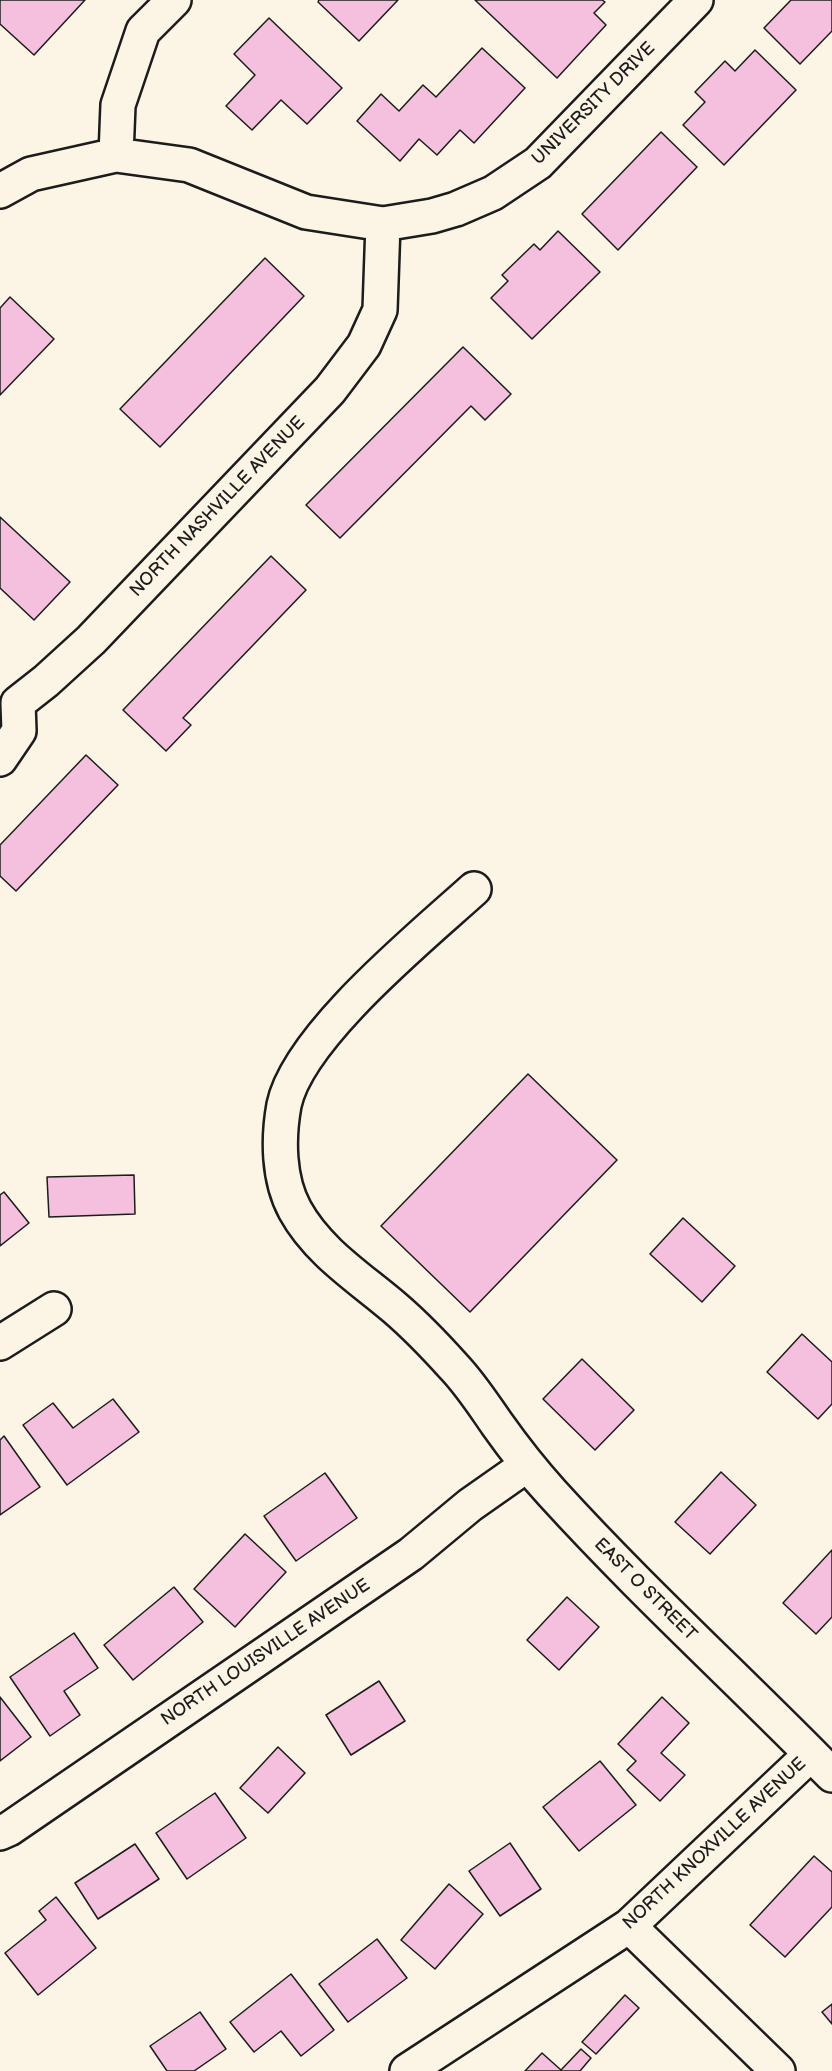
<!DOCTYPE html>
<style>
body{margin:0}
canvas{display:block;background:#fcf5e5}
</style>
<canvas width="832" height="2071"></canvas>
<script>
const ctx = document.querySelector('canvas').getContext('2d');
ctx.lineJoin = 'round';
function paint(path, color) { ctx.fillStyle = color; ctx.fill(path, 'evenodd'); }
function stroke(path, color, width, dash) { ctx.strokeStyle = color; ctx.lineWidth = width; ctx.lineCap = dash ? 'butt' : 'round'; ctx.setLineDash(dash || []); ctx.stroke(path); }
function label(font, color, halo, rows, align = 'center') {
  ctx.font = font + ' "Balsamiq Sans",sans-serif'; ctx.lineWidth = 5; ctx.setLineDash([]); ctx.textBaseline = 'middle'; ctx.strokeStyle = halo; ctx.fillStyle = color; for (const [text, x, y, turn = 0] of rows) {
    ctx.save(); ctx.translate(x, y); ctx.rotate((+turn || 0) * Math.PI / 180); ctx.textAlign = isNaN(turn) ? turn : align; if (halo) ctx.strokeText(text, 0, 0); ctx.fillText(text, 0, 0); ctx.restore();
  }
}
const building = new Path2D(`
 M0 0H85L34 55 0 24Z
 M319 0H398L359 41 318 2Z
 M475 0H602L605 2 594 13 606 25 557 78Z
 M791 0H832V31L800 64 764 28Z
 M269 18 342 88 307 124 281 100 252 130 226 106 255 75 234 54Z
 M482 48 525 88 474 143 460 130 437 155 419 139 400 161 357 121 381 94 399 111 423 85 436 97Z
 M755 50 796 90 724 165 683 125 705 102 695 92 725 61 735 71Z
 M661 132 697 167 618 250 582 214Z
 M558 231 600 272 532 339 491 298 508 281 502 275 534 244 540 250Z
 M265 258 304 296 160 447 120 409Z
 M10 297 54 339 0 395V308Z
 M463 347 511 394 485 420 471 406 340 538 306 505Z
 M0 517 70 582 34 620 0 588Z
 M271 556 306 590 183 718 191 725 166 751 123 710Z
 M86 755 118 785 16 891 0 876V845Z
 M528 1074 617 1160 470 1312 381 1226Z
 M134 1175 135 1214 49 1217 47 1177Z
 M4 1192 29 1223 0 1246V1195Z
 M683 1218 735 1266 702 1302 650 1254Z
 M802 1334 832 1362V1404L818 1419 767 1372Z
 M582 1359 634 1410 595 1450 543 1399Z
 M113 1399 139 1432 67 1485 23 1425 53 1403 73 1428Z
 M4 1436 40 1487 0 1515V1440Z
 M721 1472 756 1505 710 1554 675 1522Z
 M325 1473 357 1518 296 1561 264 1516Z
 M245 1534 286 1572 235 1627 194 1589Z
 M832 1550V1617L816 1634 783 1603Z
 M174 1587 203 1622 133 1680 104 1645Z
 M567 1597 599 1627 559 1670 527 1640Z
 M74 1633 98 1668 64 1691 80 1715 50 1736 10 1677Z
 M379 1681 405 1721 351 1755 326 1715Z
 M0 1697 31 1737 0 1761Z
 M662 1697 689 1723 661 1753 685 1775 660 1801 627 1770 636 1761 618 1744Z
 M278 1747 305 1773 268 1813 240 1788Z
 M600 1761 636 1805 579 1851 543 1807Z
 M215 1793 246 1838 187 1879 156 1833Z
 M510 1843 541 1889 500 1916 469 1871Z
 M135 1844 159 1879 98 1919 75 1883Z
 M814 1856 832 1872V1907L785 1957 750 1925Z
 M449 1884 483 1914 435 1969 401 1940Z
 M56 1897 96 1948 38 1995 5 1953 46 1920 39 1911Z
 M377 1939 407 1978 348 2022 319 1984Z
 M291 1974 334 2030 301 2056 281 2031 254 2052 230 2022Z
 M625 1995 639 2008 596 2054 582 2042Z
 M832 2004V2024L822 2012Z
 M200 2012 226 2049 194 2071H167L150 2046Z
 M581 2049 591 2058 580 2071H525L542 2053 561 2070Z`);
paint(building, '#f4c0dd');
stroke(building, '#1c1c1c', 1.5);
const minor = new Path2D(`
 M116 155 118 105 143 31 174 0
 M0 191 31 174 116 155 189 165 306 212 383 224 432 216 456 209 493 193 538 163 696 0
 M0 759 19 731 18 703 46 681 91 640 330 390 364 345 380 310 383 224
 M474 889C421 937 298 1037 284 1105 278 1138 278 1179 295 1210 318 1252 360 1278 395 1308 416 1326 436 1347 454 1367 471 1385 483 1404 497 1424 514 1448 532 1471 552 1493 641 1591 739 1680 832 1775
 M0 1343 54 1309
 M0 1833 9 1829 411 1554 470 1505 527 1465
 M629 1926 778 2071
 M407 2071 629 1926 811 1754`);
stroke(minor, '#1c1c1c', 38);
stroke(minor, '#fcf5e5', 33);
label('18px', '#1c1c1c', '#fcf5e5', [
 ["UNIVERSITY DRIVE",594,104,-45],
 ["NORTH NASHVILLE AVENUE",218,507,-46],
 ["EAST O STREET",645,1590,45],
 ["NORTH LOUISVILLE AVENUE",266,1653,-34],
 ["NORTH KNOXVILLE AVENUE",715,1844,-43]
]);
</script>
